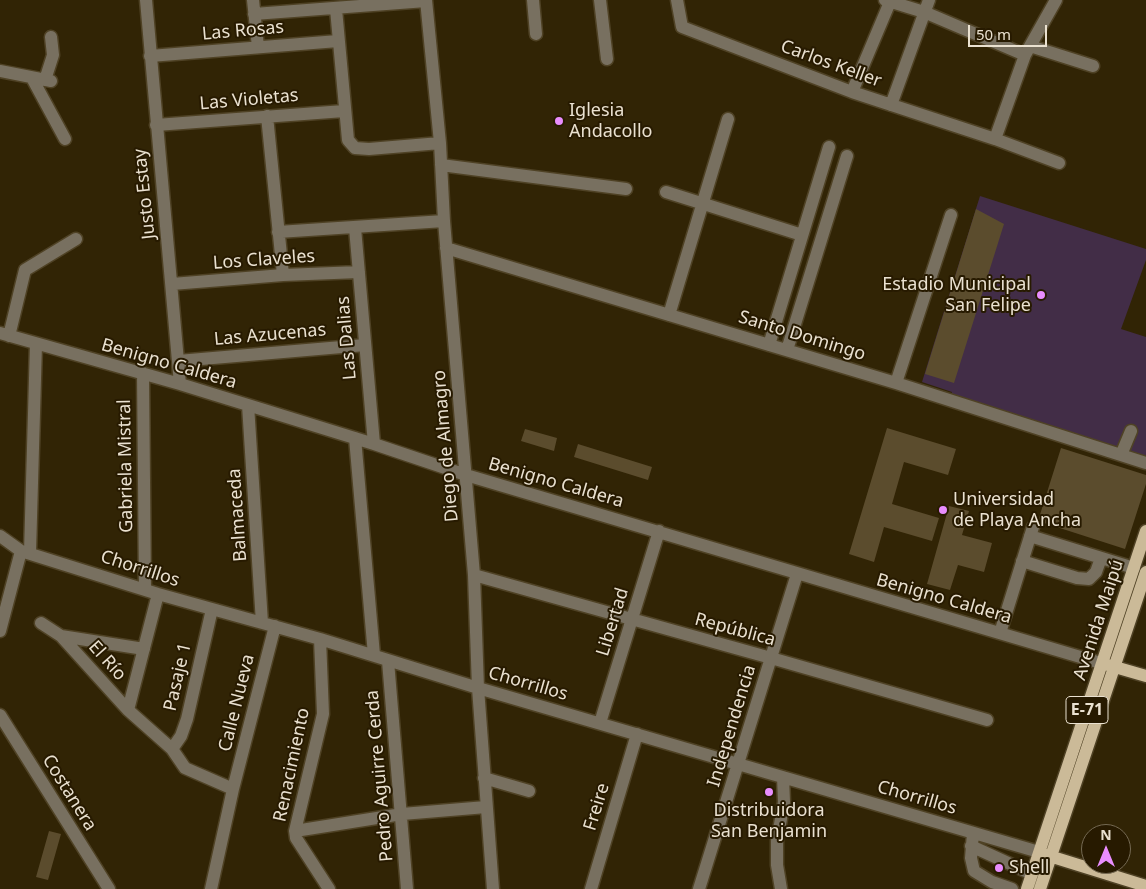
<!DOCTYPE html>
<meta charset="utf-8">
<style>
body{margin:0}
#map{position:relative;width:1146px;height:889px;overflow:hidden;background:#312405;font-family:"Noto Sans",sans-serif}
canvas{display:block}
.north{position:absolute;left:1081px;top:824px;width:50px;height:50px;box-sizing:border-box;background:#271a00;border:1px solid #756a53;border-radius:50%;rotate:0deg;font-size:14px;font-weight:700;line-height:20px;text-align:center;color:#eae1d0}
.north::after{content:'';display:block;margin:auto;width:18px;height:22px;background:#e98dfe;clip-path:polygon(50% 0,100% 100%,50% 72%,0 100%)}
.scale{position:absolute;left:968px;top:25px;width:79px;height:22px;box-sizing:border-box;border:2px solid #eae1d0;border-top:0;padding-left:6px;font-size:15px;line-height:18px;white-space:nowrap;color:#eae1d0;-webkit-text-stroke:4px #271a00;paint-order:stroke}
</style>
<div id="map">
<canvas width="1146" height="889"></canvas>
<div class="north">N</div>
<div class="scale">50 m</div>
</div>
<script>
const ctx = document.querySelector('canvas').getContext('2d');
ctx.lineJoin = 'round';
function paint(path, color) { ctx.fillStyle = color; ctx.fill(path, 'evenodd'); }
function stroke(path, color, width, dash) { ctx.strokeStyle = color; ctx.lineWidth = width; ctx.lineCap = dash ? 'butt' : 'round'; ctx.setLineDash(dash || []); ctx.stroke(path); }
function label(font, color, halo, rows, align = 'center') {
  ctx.font = font + ' "Noto Sans",sans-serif'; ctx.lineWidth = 4; ctx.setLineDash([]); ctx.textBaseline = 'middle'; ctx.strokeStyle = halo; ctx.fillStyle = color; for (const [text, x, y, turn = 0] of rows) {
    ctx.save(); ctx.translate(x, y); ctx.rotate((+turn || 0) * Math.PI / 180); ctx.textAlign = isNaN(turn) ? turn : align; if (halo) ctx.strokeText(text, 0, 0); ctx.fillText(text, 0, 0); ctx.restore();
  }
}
paint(new Path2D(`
 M980 196 1146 249V260L1121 329 1146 337V457L950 399 952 392 922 382Z`), '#422d47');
paint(new Path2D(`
 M976 209 1004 224 954 383 925 374Z
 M887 428 956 449 948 475 904 462 892 504 939 518 932 541 884 527 874 562 849 554Z
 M525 429 557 438 554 451 521 441Z
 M578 444 652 467 648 480 574 457Z
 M1061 448 1146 475V484L1125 549 1038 521Z
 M949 506 969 511 962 535 992 543 984 572 958 565 950 590 927 584Z
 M49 831 61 834 48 880 36 877Z`), '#5b4c2d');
const minor = new Path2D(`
 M146 0 180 384
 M253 0 258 47
 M426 0 440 143 444 221 474 575 478 688 493 889
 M533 0 536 34
 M600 0 607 59
 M677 0 682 27 852 92 995 139 1059 163
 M885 0 924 12 1025 55
 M336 9 348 140 355 148 369 149 440 143
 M254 14 426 1
 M1030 46 1093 66
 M150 56 338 41
 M0 71 51 81
 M32 78 65 139
 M45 80 53 55 51 37
 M852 92 890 2
 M891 105 929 0
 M267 116 283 275
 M156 125 344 111
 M995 139 1025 55 1056 0
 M441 165 626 189
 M666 192 802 235
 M355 228 374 444
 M278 232 444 221
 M446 248 896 383 1146 463
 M172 284 283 275 359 272
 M669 315 728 119
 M0 333 180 384 374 444 466 475 1104 664
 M9 336 25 270 76 239
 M769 345 829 147
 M787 350 847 156
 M178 361 365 345
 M143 373 145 589
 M896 383 951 215
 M248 405 262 623
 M355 438 374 655
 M1121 455 1131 431
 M0 536 21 551 158 594 320 639 478 688 1039 852
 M1030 536 1134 568
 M30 552 36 344
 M1022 561 1077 578 1089 579 1096 572 1101 558
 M474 575 771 658 987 720
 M41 623 61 636 144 649
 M0 631 21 551
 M1000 633 1033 527
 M61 636 128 710 172 749 185 768 233 789
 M320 639 323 714 295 831 296 838 329 889
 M388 661 407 889
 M128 710 158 594
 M0 715 109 889
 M600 723 659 531
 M172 749 181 736 187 719 212 609
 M484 778 529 791
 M295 831 402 814 486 807
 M973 833 971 858 974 871 992 882 1012 889
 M971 846 1032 874
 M211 889 233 789 275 626
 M591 889 637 734
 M699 889 797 574
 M781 889 777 865V841L784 802 783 777`);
const major = new Path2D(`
 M1108 665 1146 676
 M1043 854 1146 886
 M1027 889 1146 531
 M1040 889 1146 572`);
stroke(minor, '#4f4225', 15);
stroke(major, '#4f4225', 15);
stroke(minor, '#787060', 12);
stroke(major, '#cbba98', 12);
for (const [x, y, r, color] of [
 [559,121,5,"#e98dfe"],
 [1041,295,5,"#e98dfe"],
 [943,510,5,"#e98dfe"],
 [769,792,5,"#e98dfe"],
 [999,868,5,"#e98dfe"]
]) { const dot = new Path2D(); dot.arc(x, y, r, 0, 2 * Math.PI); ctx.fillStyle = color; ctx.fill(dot); stroke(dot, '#271a00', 2); }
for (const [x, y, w] of [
 [1087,710,42]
]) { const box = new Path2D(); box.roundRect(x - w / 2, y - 13.5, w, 27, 4); ctx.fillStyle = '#271a00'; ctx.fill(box); stroke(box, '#eae1d0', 1); }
label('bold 16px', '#eae1d0', null, [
 ["E-71",1087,710]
]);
label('18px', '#eae1d0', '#271a00', [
 ["Las Rosas",243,31,-5],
 ["Carlos Keller",831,64,20],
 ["Las Violetas",249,100,-5],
 ["Justo Estay",145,194,-96],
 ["Los Claveles",264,260,-4],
 ["Las Azucenas",270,335,-5],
 ["Santo Domingo",802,336,17],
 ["Las Dalias",347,338,-95],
 ["Benigno Caldera",169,364,16],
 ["Diego de Almagro",446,446,-95],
 ["Gabriela Mistral",126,466,-91],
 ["Benigno Caldera",556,483,16],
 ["Balmaceda",238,515,-94],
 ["Chorrillos",140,569,18],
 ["Benigno Caldera",944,599,16],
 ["Avenida Maipú",1099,620,-72],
 ["Libertad",613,622,-73],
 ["República",735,630,15],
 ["El Río",107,661,48],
 ["Pasaje 1",178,677,-77],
 ["Chorrillos",528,684,16],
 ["Calle Nueva",237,703,-76],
 ["Independencia",732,726,-73],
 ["Renacimiento",292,765,-78],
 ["Pedro Aguirre Cerda",380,776,-95],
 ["Costanera",69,793,58],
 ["Chorrillos",917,798,16],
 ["Freire",597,807,-73]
]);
label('18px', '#eae1d0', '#271a00', [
 ["Iglesia",569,111],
 ["Andacollo",569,132],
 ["Estadio Municipal",1031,285,"right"],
 ["San Felipe",1031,306,"right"],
 ["Universidad",953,500],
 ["de Playa Ancha",953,521],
 ["Distribuidora",769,811,"center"],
 ["San Benjamin",769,832,"center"],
 ["Shell",1009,868]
], 'left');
</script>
